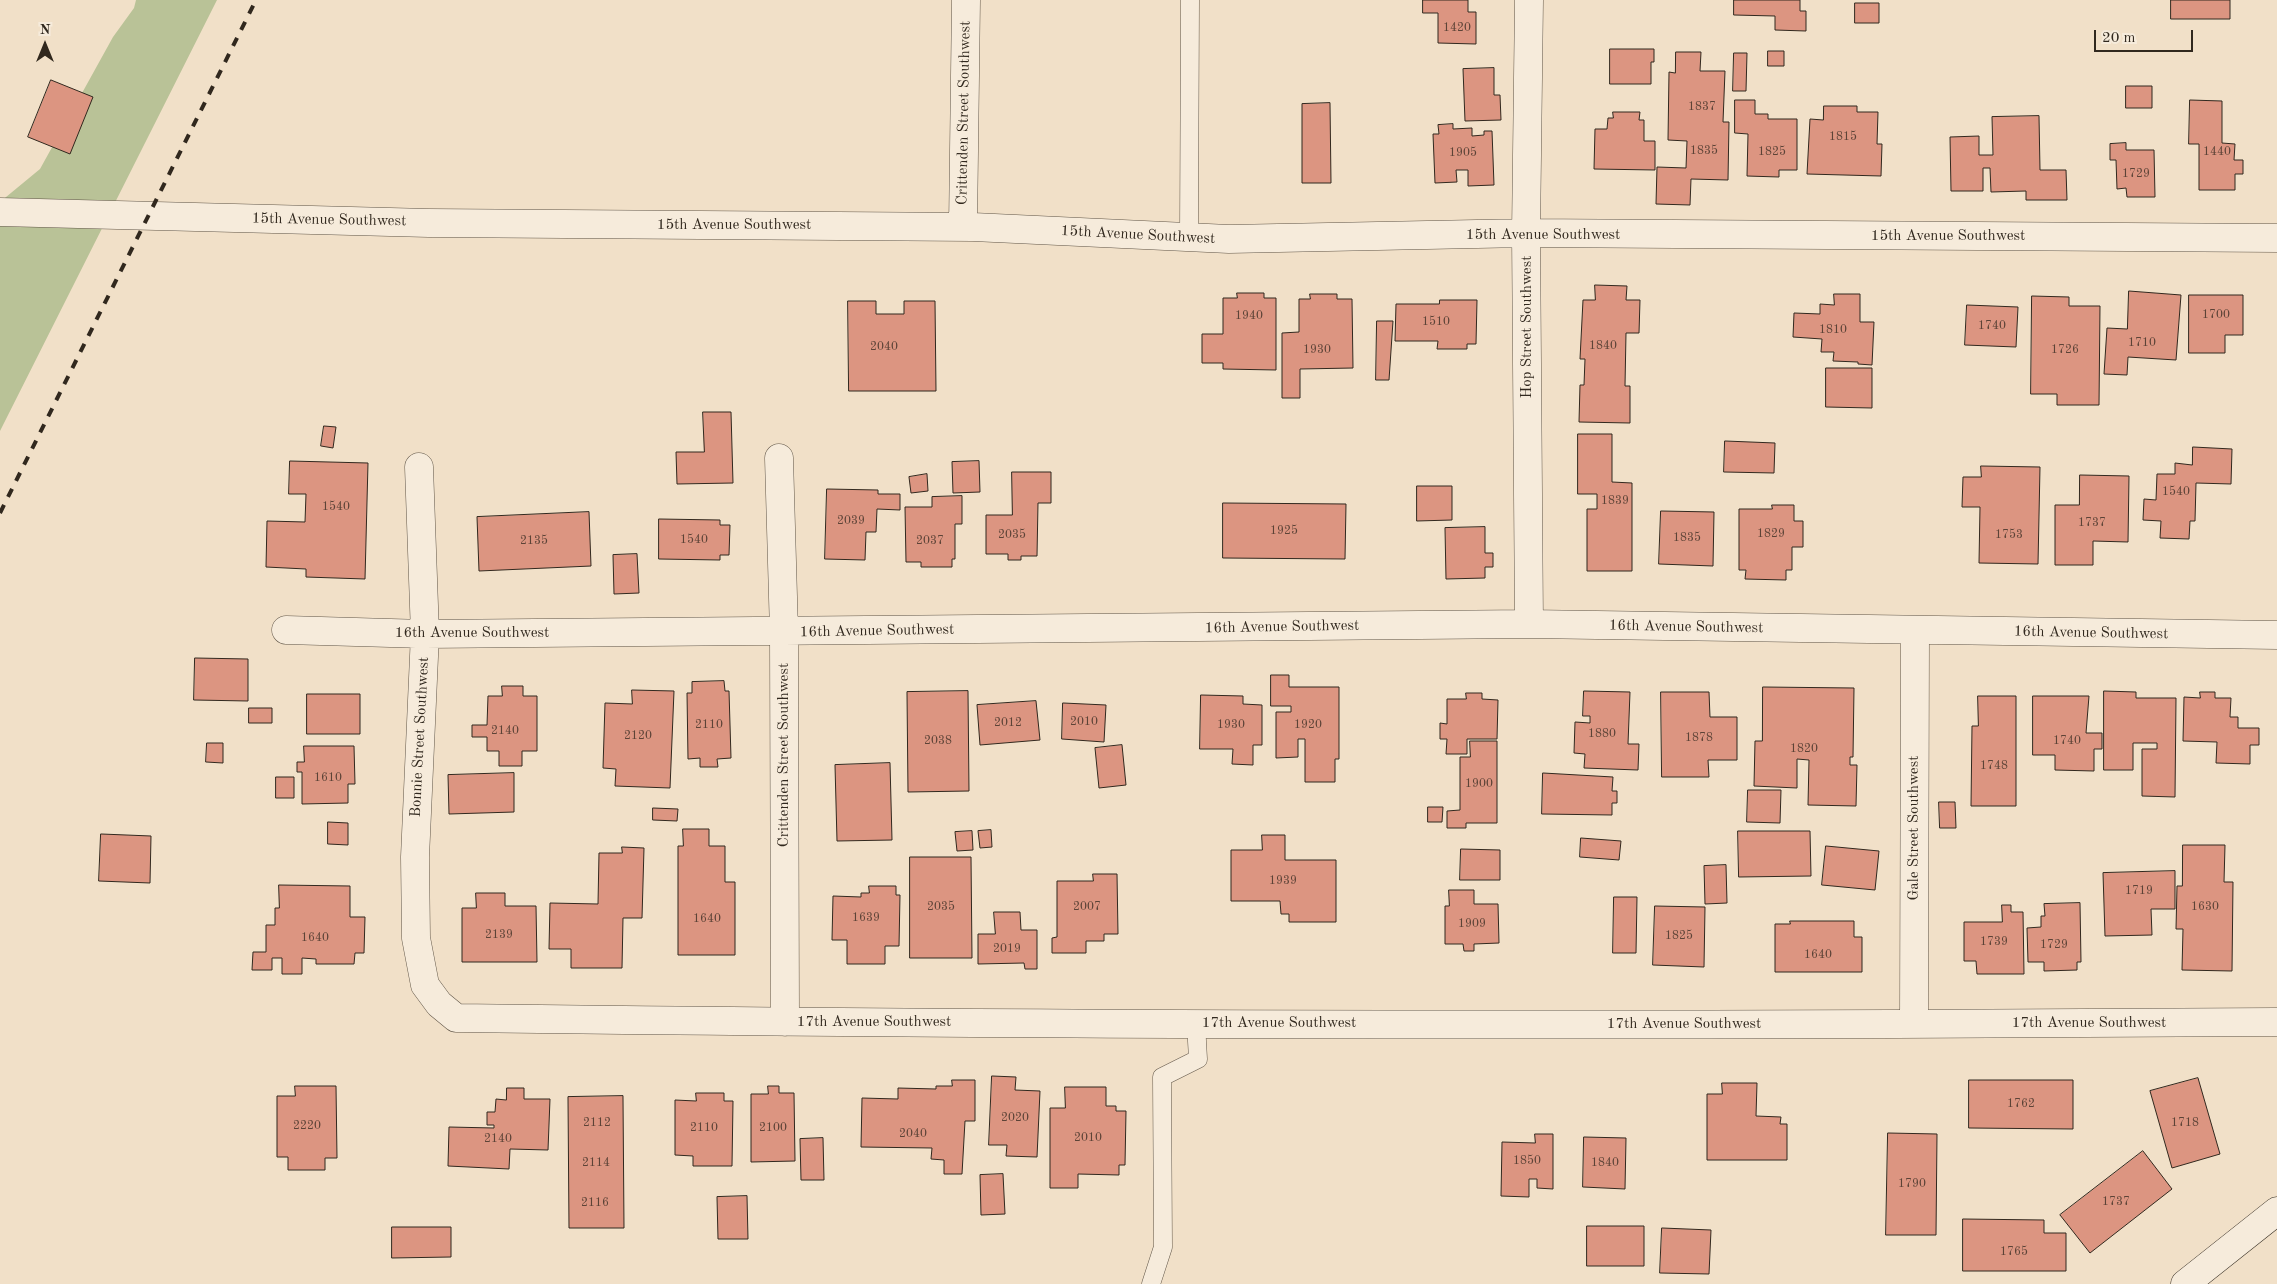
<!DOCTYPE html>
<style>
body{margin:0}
#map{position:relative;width:2277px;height:1284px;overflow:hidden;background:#f1e0c8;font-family:"Old Standard TT",serif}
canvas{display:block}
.north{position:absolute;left:20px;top:20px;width:50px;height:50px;-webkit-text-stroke:4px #f6ebdb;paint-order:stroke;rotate:0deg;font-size:14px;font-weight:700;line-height:20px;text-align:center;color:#31281e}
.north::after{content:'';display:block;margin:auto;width:18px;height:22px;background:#31281e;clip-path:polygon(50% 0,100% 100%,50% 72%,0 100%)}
.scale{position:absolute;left:2094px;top:30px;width:99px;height:22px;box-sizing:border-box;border:2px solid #31281e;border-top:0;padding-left:6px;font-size:15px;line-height:18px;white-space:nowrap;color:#31281e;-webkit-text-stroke:4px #f6ebdb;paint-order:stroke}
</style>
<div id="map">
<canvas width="2277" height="1284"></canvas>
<div class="north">N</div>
<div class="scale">20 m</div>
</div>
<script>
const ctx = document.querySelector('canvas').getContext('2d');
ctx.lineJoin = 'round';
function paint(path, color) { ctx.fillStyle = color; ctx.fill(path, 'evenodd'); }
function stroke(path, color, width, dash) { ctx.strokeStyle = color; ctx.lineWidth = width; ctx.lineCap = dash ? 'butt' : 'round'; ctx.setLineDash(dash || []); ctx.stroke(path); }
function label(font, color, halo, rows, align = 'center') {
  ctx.font = font + ' "Old Standard TT",serif'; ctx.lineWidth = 4; ctx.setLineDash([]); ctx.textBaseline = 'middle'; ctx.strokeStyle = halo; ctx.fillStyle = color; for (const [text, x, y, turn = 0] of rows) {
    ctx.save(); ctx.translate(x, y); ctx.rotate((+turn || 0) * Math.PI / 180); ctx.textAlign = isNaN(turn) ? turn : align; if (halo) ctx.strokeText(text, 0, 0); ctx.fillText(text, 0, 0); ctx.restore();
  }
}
paint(new Path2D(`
 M136 0H217L0 431V202L40 169 113 37 134 8Z`), '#b9c297');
const building = new Path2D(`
 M1423 0H1468V12H1476V44L1438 43V13H1423Z
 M1734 0H1800V11H1806V31L1775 30V16L1734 15Z
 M2171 0H2230V19H2171Z
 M1855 3H1879V23H1855Z
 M1610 49H1654V62H1651V84H1610Z
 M1768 51H1784V66H1768Z
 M1676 52H1701L1700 71H1725L1723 122H1729L1728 180 1691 179 1690 205 1656 204 1657 167 1686 168 1687 141 1668 140 1669 72 1675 73Z
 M1734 53H1747L1746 91H1733Z
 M1494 68V95H1500L1501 120 1465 121 1463 69Z
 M51 80 93 97 70 154 28 137Z
 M2126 86H2152V108H2126Z
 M1735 100H1755V114H1768V119H1797V170H1779V177L1747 176 1748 134 1735 133Z
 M2190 100 2222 101V143L2235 144 2234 160H2243V174H2235V190H2199V144H2189Z
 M1330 103 1331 183H1302V104Z
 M1824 106H1857V112H1878L1877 144H1882L1881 176 1807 174 1810 119 1823 120Z
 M1613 112H1640L1639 120H1644V141H1655V170L1594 169 1595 129H1607L1608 118H1613Z
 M2039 116 2040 170H2066L2067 200H2026V191L1991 192 1990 168H1983V191H1951L1950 137 1979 136V155H1993L1992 117Z
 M1453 124V129L1472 128V136L1484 135V131H1492L1494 185 1468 186V170H1456L1457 182 1435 183 1433 134H1439L1438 125Z
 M2126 143V150H2154L2155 197H2127L2126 188 2117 189 2116 160H2110V144Z
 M1595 285 1627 286 1626 300H1640L1639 333H1626L1625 386H1630V423L1579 422 1580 385H1584L1585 359H1580L1583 300H1595Z
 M2129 291 2181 295 2176 360 2128 357 2127 375 2104 374 2107 328 2127 329Z
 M1237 293H1264V298H1276V370L1223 369V363H1202V334H1223V298H1237Z
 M1310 294H1337V299H1352L1353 368 1300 369V398H1282V333L1299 332V299H1310Z
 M1834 294H1860V322H1874L1872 365 1858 364V362L1833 361 1834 352H1821L1822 339 1793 337 1794 313 1820 314V304L1834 305Z
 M2189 295H2243V335H2225V353H2189Z
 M2032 296 2069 297V306H2100L2099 405H2057V394H2031Z
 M1440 300H1477L1476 344H1467V349H1437L1438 341H1395L1396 304H1439Z
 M848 301H876V314H904V301H935L936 391H849Z
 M1967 305 2018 307 2016 347 1965 345Z
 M1377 321H1393L1389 380H1376Z
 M1826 368H1872V408L1826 407Z
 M703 412H731L733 483 677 484 676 452H704Z
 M324 426 336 427 333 448 321 446Z
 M1578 434H1612V482L1632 483V571H1587V509H1597V494H1578Z
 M1725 441 1775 443 1774 473 1724 472Z
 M2193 447 2232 449 2231 484 2196 483 2195 521H2190L2189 539 2160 538 2161 521 2143 520 2144 499 2156 500 2157 474H2175V463L2192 465Z
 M290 461 368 463 365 579 306 577V569L266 567 267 521 305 522 306 494H289Z
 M979 461 980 492 953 493 952 462Z
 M1981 466 2040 467 2038 564 1979 563 1980 507H1962L1963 477H1981Z
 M1012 472H1051V503H1038L1037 556H1021V560H1008V554H986V515H1012Z
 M927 474 928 491 911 493 909 477Z
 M2080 475 2129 476 2128 542 2093 541V565H2055V505H2079Z
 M1417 486H1452V520L1417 521Z
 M827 489 878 490V494H900V510L877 509 876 532H866L865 560 825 559Z
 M962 496V524H955V559H952V567H921V562H906L905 507H932V497Z
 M1223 503 1346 504 1345 559 1223 558Z
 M1772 505H1794V521H1803V547H1792V570H1786V580L1745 579 1746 570H1739V509H1772Z
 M1661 511 1714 512 1713 566 1659 564Z
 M589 512 591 566 479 571 477 517Z
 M659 519 720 520V525H730L729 555H720V560L659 559Z
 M1485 527V553H1493V567H1485V578L1446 579 1445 528Z
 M637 554 639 593 614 594 613 555Z
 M195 658 248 659V701L194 700Z
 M1271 675H1289V687H1339V759H1335V782H1305V739H1298V757L1276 758V712H1291V706H1271Z
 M724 681 725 691H729L731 758 717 759 718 767H700V758L688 759 687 693H692V682Z
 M502 686H523V696H537V751H522V766H499V751H487V737H472V725H487L488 696H502Z
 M1763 687 1854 688 1853 757H1850V765H1857L1856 806 1808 805 1809 760 1797 759V788L1754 786 1755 741H1762Z
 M632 690 674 691 670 788 615 786 616 769 603 768 605 703 632 704Z
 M968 691 969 791 908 792 907 692Z
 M1584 691 1630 692 1628 744H1639L1638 770 1584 768 1585 754 1574 753 1575 722 1590 723V716H1583Z
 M2104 691 2136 692V698H2176L2175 797 2142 796V749H2157V743H2133V770H2104Z
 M1661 692H1709L1710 717H1737V760H1708L1709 777H1662Z
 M2200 692H2215V698H2231L2230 717H2238V728H2259V745H2250V764L2216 763 2217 742 2183 741 2184 697 2200 698Z
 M1466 693H1482V699L1498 700 1497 739H1467V754H1446L1447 739H1440V723L1447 724V699H1466Z
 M307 694H360V734H307Z
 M1201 695 1243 696V704L1262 705V745H1253V765L1232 764 1233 749H1200Z
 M1978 696H2016V806H1971L1972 726H1978Z
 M2033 696H2089L2086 733H2102V749H2094V771L2055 770V755H2033Z
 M1036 701 1040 740 980 745 977 705Z
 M1063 703 1106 705 1104 742 1062 739Z
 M249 708H272V723H249Z
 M1470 741H1497V823H1466V828H1447V811L1460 810V757H1470Z
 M207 743H223V763L206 762Z
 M1122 745 1126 785 1099 788 1095 748Z
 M304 746H354L355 784H348V803L302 804V772H297V762H304Z
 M890 763 892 840 837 841 835 765Z
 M514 773V812L449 814 448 775Z
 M1543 773 1613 777 1612 791H1617V803H1612V815L1542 814Z
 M276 777H294V798H276Z
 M1748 790H1781L1780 823 1747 822Z
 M1939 802H1955L1956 828H1940Z
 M1428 807H1443L1442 822H1428Z
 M653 808 678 809 677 821 653 820Z
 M328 822 348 823V845L328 844Z
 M683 829H709V846H725V882H735V955H678V846H683Z
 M991 830 992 847 980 848 978 831Z
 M972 831 973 850 957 851 955 832Z
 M1738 831H1810L1811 876 1739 877Z
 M101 834 151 836 150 883 99 881Z
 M1262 835H1285V860H1336V922H1289V914H1281L1280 901H1231V850H1262Z
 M1581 838 1621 841 1619 860 1580 857Z
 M2183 845H2225L2224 882H2233L2232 971 2182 970 2183 929H2176L2177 886H2182Z
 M1826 846 1879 851 1875 890 1822 885Z
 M622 847 644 848 642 918H623L622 968H571V949H549L550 903 598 904 599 853H622Z
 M1461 849 1500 850V880H1460Z
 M910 857H971L972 958H910Z
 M1726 865 1727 903 1705 904 1704 866Z
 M2175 871V909H2151L2152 935 2105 936 2103 873Z
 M1093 874H1117L1118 934H1104V941H1086V953H1052V938L1057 937V881H1093Z
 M279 885 350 886V917H365L364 953H355L354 964H316V959L302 958V974H282V958H272V970H252L253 952H266V925H275V908H279Z
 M869 886H896V895H900L899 946H885V964H847V940H832L833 896 861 897V893H869Z
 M1449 890H1474V904H1498L1499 943 1474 944V951H1464L1463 944H1445V906H1449Z
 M476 893H505V906H536L537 962H462V908H476Z
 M1614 897H1637L1636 953H1613Z
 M2080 903 2081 962H2077V970L2044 971V962H2028L2027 928 2041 927V916H2045L2044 904Z
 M2002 905H2011V912H2023L2024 974H1977L1976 961H1964V922H2002Z
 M1655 906 1705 907 1704 967 1653 965Z
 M994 912H1020L1021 930H1037V969H1025L1024 963 978 964V934H995Z
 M1790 921H1854V937H1862V972H1775V924H1790Z
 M992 1076 1016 1077 1015 1090 1040 1091 1037 1157 1006 1156 1007 1145H989Z
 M2198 1078 2220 1154 2172 1168 2150 1091Z
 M952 1080H975V1121H965L962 1174H944V1160L931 1159 932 1148 861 1147 862 1098 898 1099V1088L936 1089V1086H952Z
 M1969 1080H2073V1129L1969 1128Z
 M1722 1083H1757L1756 1116 1781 1117 1780 1124H1787V1160H1707V1094H1722Z
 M295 1086H336L337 1158H325V1170H288V1157H277V1096H295Z
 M768 1086H779V1093H794L795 1161 751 1162V1094H768Z
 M1065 1087H1106V1106H1116V1111H1126L1125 1165H1119V1175L1078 1174V1188H1050V1108H1065Z
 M507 1088H524V1099H550L548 1150 510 1149 509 1169 448 1166 449 1127 494 1128V1125H487V1112H495L496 1099 506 1100Z
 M696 1093H724V1101H733L732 1166H693V1156L675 1155V1100L696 1101Z
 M623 1096 624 1228H569L568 1097Z
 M1888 1133 1937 1134 1936 1235H1886Z
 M1535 1134H1553V1189L1537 1188V1179H1529V1197L1501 1196 1502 1142 1535 1143Z
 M1584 1137 1626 1138 1625 1189 1583 1187Z
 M823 1138 824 1180H801L800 1139Z
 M2143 1151 2172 1189 2090 1253 2060 1215Z
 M1003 1174 1005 1214 981 1215 980 1175Z
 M747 1196 748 1239H718L717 1197Z
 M1963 1219 2044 1220V1233H2066V1271H1963Z
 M1587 1226H1644V1266H1587Z
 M392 1227H451V1257L392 1258Z
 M1662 1228 1711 1230 1709 1274 1660 1273Z`);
paint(building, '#dc9581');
stroke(building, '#31281e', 1);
const lane = new Path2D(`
 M1189 237 1190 0
 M1151 1284 1163 1247 1162 1077 1198 1059 1196 1023`);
const street = new Path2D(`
 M1529 0 1526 233 1529 624
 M0 212 429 223 973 227 1229 239 1526 233 2277 238
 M963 227 966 0
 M779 458 784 632 785 1022
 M419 467 425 634 415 857 416 938 425 985 439 1004 456 1018C1063 1026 1670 1026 2277 1022
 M286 630 425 634 1529 624 2277 635
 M1914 1024 1915 631`);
const secondary = new Path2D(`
 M2185 1284 2277 1211`);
stroke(lane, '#615648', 19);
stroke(street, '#615648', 29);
stroke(secondary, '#31281e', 29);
stroke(lane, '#f6ebdb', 18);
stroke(street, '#f6ebdb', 28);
stroke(secondary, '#f6ebdb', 28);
stroke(new Path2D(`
 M0 513 256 0`), '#31281e', 4, [9, 9]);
label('12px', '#5c4337', null, [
 ["1420",1457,28],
 ["1837",1702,107],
 ["1815",1843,137],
 ["1835",1704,151],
 ["1825",1772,152],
 ["1440",2217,152],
 ["1905",1463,153],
 ["1729",2136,174],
 ["1700",2216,315],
 ["1940",1249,316],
 ["1510",1436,322],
 ["1740",1992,326],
 ["1810",1833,330],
 ["1710",2142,343],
 ["1840",1603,346],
 ["2040",884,347],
 ["1930",1317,350],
 ["1726",2065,350],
 ["1540",2176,492],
 ["1839",1615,501],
 ["1540",336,507],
 ["2039",851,521],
 ["1737",2092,523],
 ["1925",1284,531],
 ["1829",1771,534],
 ["2035",1012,535],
 ["1753",2009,535],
 ["1835",1687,538],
 ["1540",694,540],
 ["2135",534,541],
 ["2037",930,541],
 ["2010",1084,722],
 ["2012",1008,723],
 ["2110",709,725],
 ["1930",1231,725],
 ["1920",1308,725],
 ["2140",505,731],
 ["1880",1602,734],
 ["2120",638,736],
 ["1878",1699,738],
 ["2038",938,741],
 ["1740",2067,741],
 ["1820",1804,749],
 ["1748",1994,766],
 ["1610",328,778],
 ["1900",1479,784],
 ["1939",1283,881],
 ["1719",2139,891],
 ["2035",941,907],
 ["2007",1087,907],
 ["1630",2205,907],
 ["1639",866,918],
 ["1640",707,919],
 ["1909",1472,924],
 ["2139",499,935],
 ["1825",1679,936],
 ["1640",315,938],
 ["1739",1994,942],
 ["1729",2054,945],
 ["2019",1007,949],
 ["1640",1818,955],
 ["1762",2021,1104],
 ["2020",1015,1118],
 ["2112",597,1123],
 ["1718",2185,1123],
 ["2220",307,1126],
 ["2110",704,1128],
 ["2100",773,1128],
 ["2040",913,1134],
 ["2010",1088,1138],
 ["2140",498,1139],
 ["1850",1527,1161],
 ["2114",596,1163],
 ["1840",1605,1163],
 ["1790",1912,1184],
 ["1737",2116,1202],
 ["2116",595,1203],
 ["1765",2014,1252]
]);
label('15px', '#31281e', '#f6ebdb', [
 ["Crittenden Street Southwest",964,113,-89],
 ["15th Avenue Southwest",329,220,1],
 ["15th Avenue Southwest",734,225],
 ["15th Avenue Southwest",1138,235,3],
 ["15th Avenue Southwest",1543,235],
 ["15th Avenue Southwest",1948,236],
 ["Hop Street Southwest",1527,327,-90],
 ["16th Avenue Southwest",1282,627,-1],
 ["16th Avenue Southwest",1686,627,1],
 ["16th Avenue Southwest",877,631,-1],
 ["16th Avenue Southwest",472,633],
 ["16th Avenue Southwest",2091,633,1],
 ["Bonnie Street Southwest",420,737,-87],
 ["Crittenden Street Southwest",784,755,-90],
 ["Gale Street Southwest",1914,828,-90],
 ["17th Avenue Southwest",874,1022],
 ["17th Avenue Southwest",1279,1023],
 ["17th Avenue Southwest",2089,1023],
 ["17th Avenue Southwest",1684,1024]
]);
</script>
